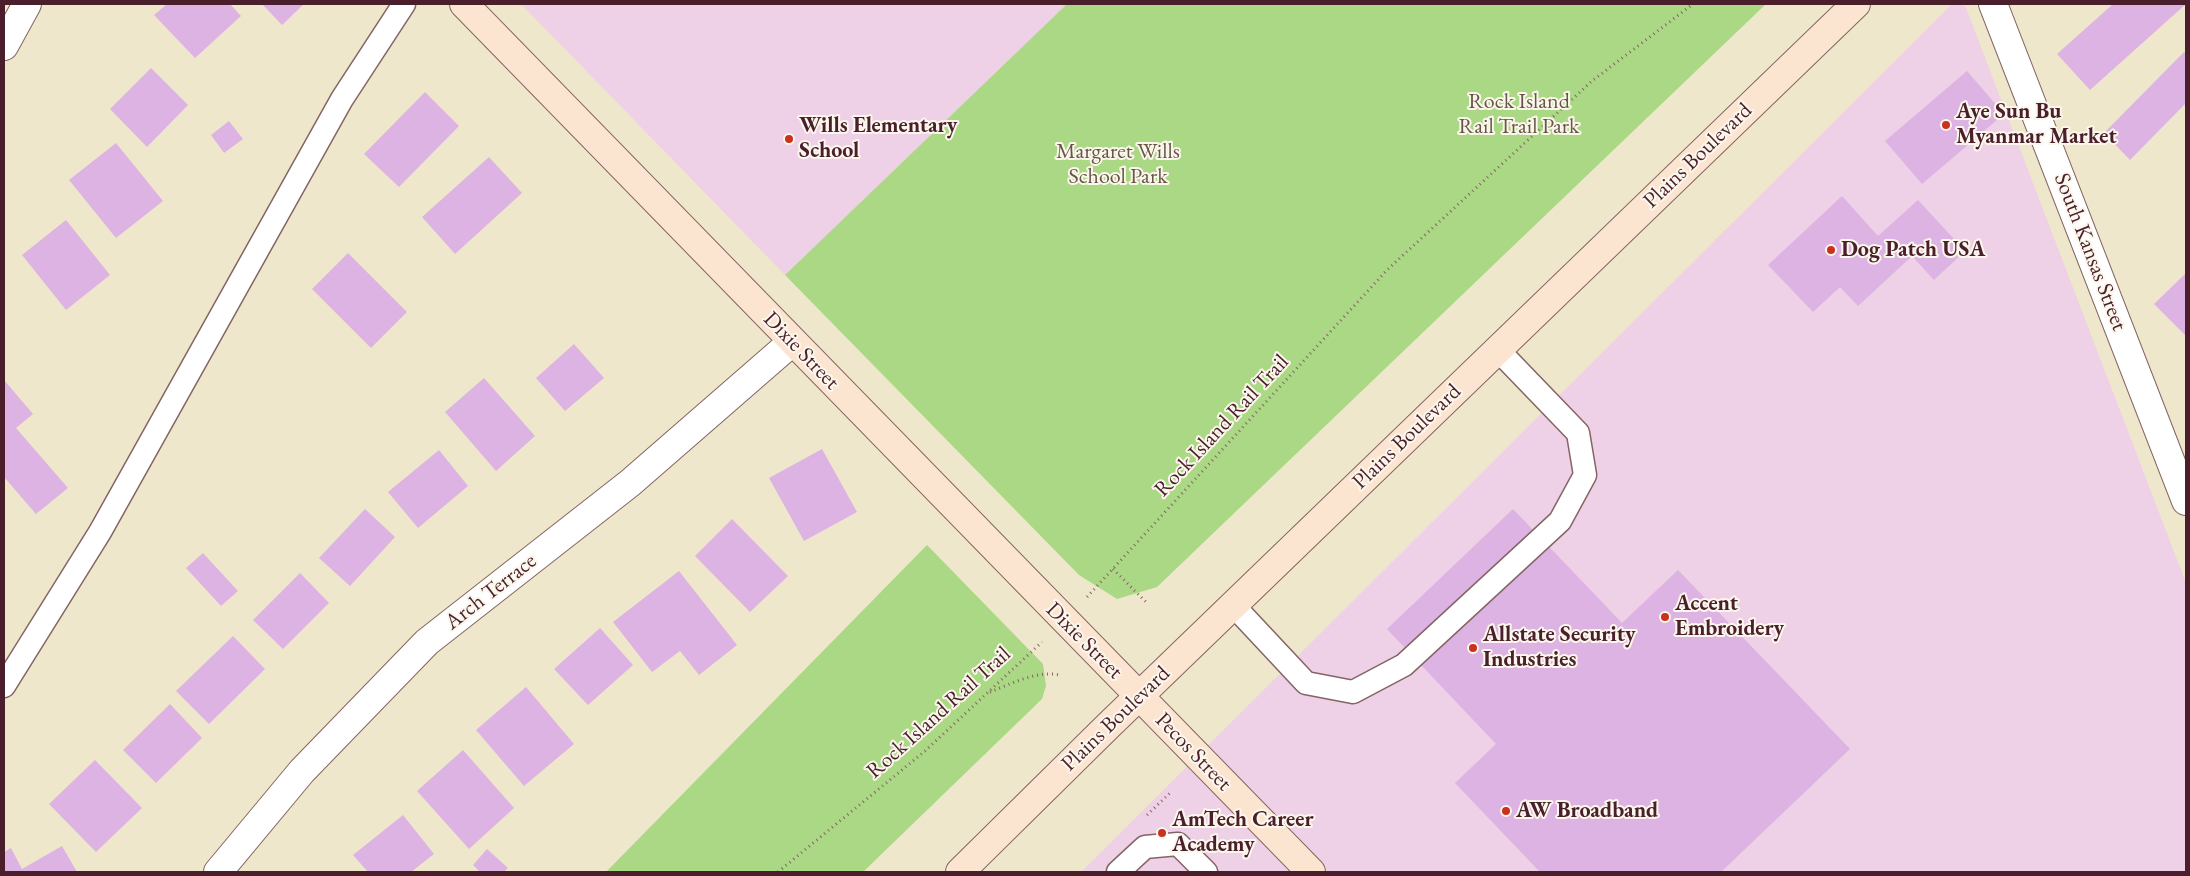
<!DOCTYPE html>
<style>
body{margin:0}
#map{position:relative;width:2190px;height:876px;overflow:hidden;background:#efe7cb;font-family:"EB Garamond",serif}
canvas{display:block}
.frame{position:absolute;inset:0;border:5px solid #4a1f2b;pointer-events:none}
</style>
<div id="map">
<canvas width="2190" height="876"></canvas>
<div class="frame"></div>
</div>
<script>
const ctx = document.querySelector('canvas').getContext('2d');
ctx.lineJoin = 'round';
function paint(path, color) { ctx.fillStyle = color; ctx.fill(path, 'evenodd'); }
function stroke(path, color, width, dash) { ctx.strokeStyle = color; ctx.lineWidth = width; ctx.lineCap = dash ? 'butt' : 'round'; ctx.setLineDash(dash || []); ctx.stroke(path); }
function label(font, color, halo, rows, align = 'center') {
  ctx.font = font + ' "EB Garamond",serif'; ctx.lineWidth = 4; ctx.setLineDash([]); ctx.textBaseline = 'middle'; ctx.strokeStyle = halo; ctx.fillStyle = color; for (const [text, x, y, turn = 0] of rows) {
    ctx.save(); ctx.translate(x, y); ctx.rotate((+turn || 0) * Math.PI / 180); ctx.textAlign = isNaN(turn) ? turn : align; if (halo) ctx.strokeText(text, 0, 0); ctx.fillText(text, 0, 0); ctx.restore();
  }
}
paint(new Path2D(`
 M521 4H1067L785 275Z
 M1952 4H1962L1966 8 2186 583V872H1081Z`), '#eed0e7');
paint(new Path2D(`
 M1067 4H1766L1157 587 1117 599 1079 575 785 275Z
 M927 545 1043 664 1046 686 1042 699 863 872H606Z`), '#aad885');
paint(new Path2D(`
 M167 4H230L241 16 195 58 154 15Z
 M262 4H304L282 25Z
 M2113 4H2186L2090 90 2057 54Z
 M2184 52 2186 54V103L2130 160 2104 133Z
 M151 68 188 105 147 147 110 109Z
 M1967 71 2004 114 1922 184 1885 141Z
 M425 92 459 126 399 187 364 154Z
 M229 121 243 139 224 153 211 135Z
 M116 143 163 201 116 238 69 180Z
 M489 157 522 193 455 254 422 217Z
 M1842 196 1878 236 1918 200 1965 251 1934 280 1912 256 1858 306 1840 287 1813 312 1768 265Z
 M66 220 110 275 66 310 22 255Z
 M348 253 407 312 371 348 312 289Z
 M2186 273V336L2154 304Z
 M574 344 604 378 565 411 536 378Z
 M484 378 535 436 496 471 445 412Z
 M4 380 33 414 16 428 68 488 36 514 4 477Z
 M822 449 857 512 804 541 769 478Z
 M439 450 468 486 418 528 388 492Z
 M365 509 395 537 350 586 319 558Z
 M1513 509 1622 623 1678 570 1850 749 1721 872H1540L1455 783 1496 744 1387 629Z
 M732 519 788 576 750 612 695 556Z
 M203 553 238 591 221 606 186 568Z
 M679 571 737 645 699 675 680 651 652 672 613 622Z
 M300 573 329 603 283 649 253 620Z
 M600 628 633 665 588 705 554 669Z
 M233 636 265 669 209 724 176 691Z
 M526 687 574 744 524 786 476 730Z
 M170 704 202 738 156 783 123 750Z
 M463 750 514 808 469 849 417 791Z
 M95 760 142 808 96 852 49 804Z
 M403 815 434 854 411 872H368L353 855Z
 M62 846 77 872H4V852L11 848 22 869Z
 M487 849 508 868 504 872H480L473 865Z`), '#ddb3e3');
const lane = new Path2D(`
 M1233 605 1306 683 1353 692 1404 665 1560 521 1585 475 1578 433 1498 350
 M4 686 100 532 342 99 404 4
 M1118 872 1145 847 1178 844 1206 872`);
const street = new Path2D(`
 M1993 4 2186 501
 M4 46 27 4
 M218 872 302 771 427 642 630 483 792 342`);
const secondary = new Path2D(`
 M464 4 1311 872
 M960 872 1108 726 1856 4`);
stroke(lane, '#846563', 25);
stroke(street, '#846563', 30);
stroke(secondary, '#846563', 30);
stroke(new Path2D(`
 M1113 569 1148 604
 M1087 597 1387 270 1592 81 1693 4
 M990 692C1011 684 1037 670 1059 675
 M1147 815 1171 792
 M778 872 925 751 1042 642`), '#846563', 3, [1, 4]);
stroke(lane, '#fff', 22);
stroke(street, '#fff', 28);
stroke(secondary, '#fce5d0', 28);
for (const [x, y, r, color] of [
 [1946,125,5,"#c8321e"],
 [789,139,5,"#c8321e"],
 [1831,250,5,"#c8321e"],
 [1665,617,5,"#c8321e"],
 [1473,648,5,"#c8321e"],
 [1506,811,5,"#c8321e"],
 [1162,833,5,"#c8321e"]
]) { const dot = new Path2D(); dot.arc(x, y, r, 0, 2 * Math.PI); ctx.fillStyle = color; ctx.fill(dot); stroke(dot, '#fbf7ec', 2); }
label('22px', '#675646', '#fbf7ec', [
 ["Rock Island",1519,102],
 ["Rail Trail Park",1519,127],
 ["Margaret Wills",1118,152],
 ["School Park",1118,177]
]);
label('bold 22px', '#4a1f2b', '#fbf7ec', [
 ["Aye Sun Bu",1956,112],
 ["Myanmar Market",1956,137],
 ["Wills Elementary",799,126],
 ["School",799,151],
 ["Dog Patch USA",1841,250],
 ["Accent",1675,604],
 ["Embroidery",1675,629],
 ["Allstate Security",1483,635],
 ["Industries",1483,660],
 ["AW Broadband",1516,811],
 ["AmTech Career",1172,820],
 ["Academy",1172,845]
], 'left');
label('22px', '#4a1f2b', '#fbf7ec', [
 ["Plains Boulevard",1698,156,-44],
 ["South Kansas Street",2090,252,69],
 ["Dixie Street",801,351,46],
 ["Rock Island Rail Trail",1222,426,-47],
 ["Plains Boulevard",1407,437,-44],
 ["Arch Terrace",491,592,-38],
 ["Dixie Street",1084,641,45],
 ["Rock Island Rail Trail",939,713,-42],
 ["Plains Boulevard",1116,719,-44],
 ["Pecos Street",1193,752,46]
]);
</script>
